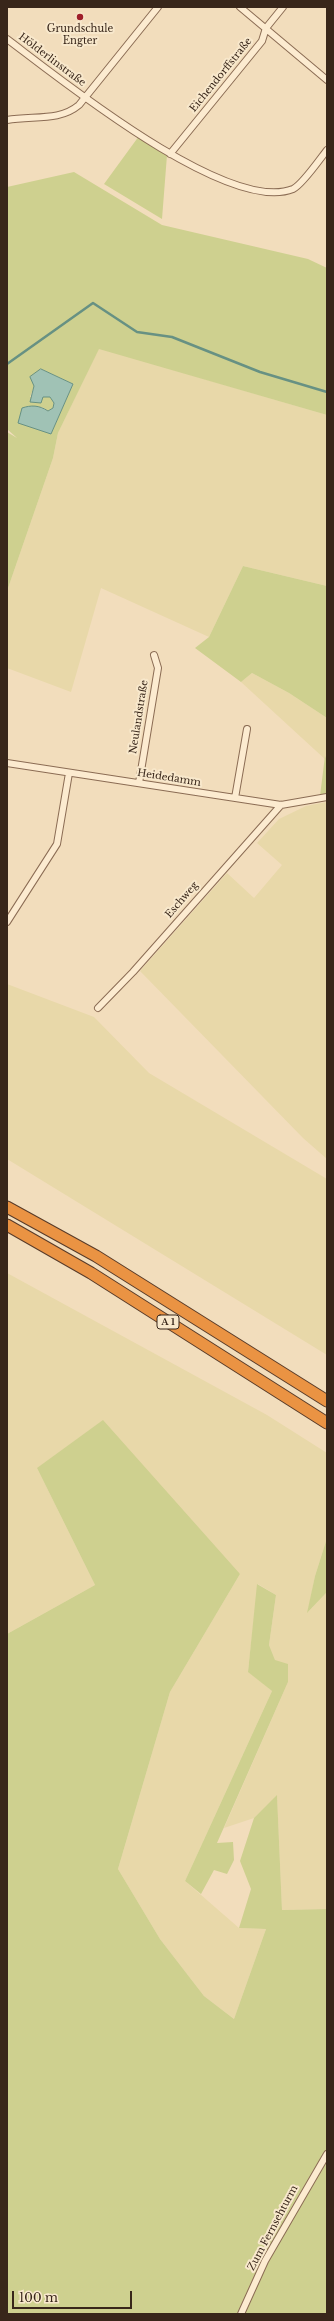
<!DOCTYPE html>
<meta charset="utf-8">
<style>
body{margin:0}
#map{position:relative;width:334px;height:2321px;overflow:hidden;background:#f2ddbc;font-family:"Libre Baskerville",serif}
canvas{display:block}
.frame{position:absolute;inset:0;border:8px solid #38261a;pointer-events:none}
.scale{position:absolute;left:12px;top:2291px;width:120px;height:18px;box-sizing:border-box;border:2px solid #38261a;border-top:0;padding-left:5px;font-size:12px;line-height:14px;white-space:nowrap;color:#38261a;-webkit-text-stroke:3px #f8e8cc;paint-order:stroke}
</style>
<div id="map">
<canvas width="334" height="2321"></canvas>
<div class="frame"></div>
<div class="scale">100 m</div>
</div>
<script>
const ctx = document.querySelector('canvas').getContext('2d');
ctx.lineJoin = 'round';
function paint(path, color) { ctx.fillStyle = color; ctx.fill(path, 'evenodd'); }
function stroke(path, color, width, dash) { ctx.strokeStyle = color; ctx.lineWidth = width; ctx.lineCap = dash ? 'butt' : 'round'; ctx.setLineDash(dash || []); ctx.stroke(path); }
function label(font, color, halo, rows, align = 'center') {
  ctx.font = font + ' "Libre Baskerville",serif'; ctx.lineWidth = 4; ctx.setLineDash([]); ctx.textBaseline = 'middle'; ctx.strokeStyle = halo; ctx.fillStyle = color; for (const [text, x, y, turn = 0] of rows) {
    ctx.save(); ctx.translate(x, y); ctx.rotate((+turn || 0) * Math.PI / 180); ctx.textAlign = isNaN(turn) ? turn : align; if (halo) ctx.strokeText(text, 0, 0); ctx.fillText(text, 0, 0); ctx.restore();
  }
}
paint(new Path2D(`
 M99 348 327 415V586L243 566 209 637 101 588 71 692 7 668V591L53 458 58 433Z
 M252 673 289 693 327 718V761L241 682Z
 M327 802V1159L303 1138 140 971 227 873 254 898 282 865 257 843 279 819 306 806Z
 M7 984 94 1017 149 1073 327 1179V1355L7 1159Z
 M7 1273 267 1415 327 1453V1538L315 1576 308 1612 327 1592V1909L282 1910 277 1796 254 1818 224 1828 288 1682 275 1660 269 1645 276 1595 258 1584 248 1671 272 1691 185 1881 239 1928 266 1929 234 2019 204 1996 160 1939 118 1869 170 1692 240 1574 37 1468 95 1585 7 1634Z`), '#e8d8a9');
paint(new Path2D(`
 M139 136 167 155 162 219 104 184Z
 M74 172 162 225 308 259 327 268V415L99 349 58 433 53 458 7 591V432L17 438 7 429V187ZM41 369 73 384 51 434 42 407 48 411 53 408 54 403 50 397H30Z
 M243 566 327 586V718L289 693 252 673 241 682 195 648 209 637Z
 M325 756 327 761V794L320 796Z
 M103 1420 240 1574 170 1692 118 1869 160 1939 204 1996 234 2019 266 1929 239 1928 251 1889 240 1861 254 1818 277 1795 282 1910 327 1909V2314H7V1634L95 1585 37 1468Z
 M327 1538V1592L307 1613 315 1576Z
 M257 1584 276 1595 269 1645 275 1660 288 1664V1682L217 1843 233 1842 234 1860 227 1874 214 1870 201 1894 185 1881 272 1691 248 1672Z`), '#ced08f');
const water = new Path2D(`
 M41 369 73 384 51 434 18 423 22 408C31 405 39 405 48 411L53 408 54 403 50 397H43L41 403 30 402 34 386 30 377Z`);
paint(water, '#a0c2b5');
stroke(water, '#679183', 1);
stroke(new Path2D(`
 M7 364 93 303 137 332 172 337 260 372 327 392`), '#679183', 2.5);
const street = new Path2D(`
 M240 7 327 80
 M7 39C59 78 228 215 293 189 302 185 320 159 327 150
 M7 120C32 115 59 122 79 105L158 7
 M170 154 262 41 266 28 283 7
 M7 763 281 805 327 797
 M139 783 158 668 154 655
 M235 798 247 729
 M7 922 57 844 69 773
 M98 1008 133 972 281 805
 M241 2314 265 2261 327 2154`);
const highway = new Path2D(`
 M7 1207 96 1256 327 1401
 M7 1225 91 1273 327 1423`);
stroke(street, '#8b6c54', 8);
stroke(highway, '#583b29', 13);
stroke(street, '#fcebd0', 6);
stroke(highway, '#ea9343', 11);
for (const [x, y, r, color] of [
 [80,17,4,"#9f1f2a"]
]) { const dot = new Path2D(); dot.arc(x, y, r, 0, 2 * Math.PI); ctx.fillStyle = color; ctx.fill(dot); stroke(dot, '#f8e8cc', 1.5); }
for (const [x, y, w] of [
 [168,1322,22]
]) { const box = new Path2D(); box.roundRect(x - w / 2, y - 7, w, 14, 3); ctx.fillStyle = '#f8e8cc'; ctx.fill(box); stroke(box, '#38261a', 1); }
label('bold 9px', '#38261a', null, [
 ["A 1",168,1322]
]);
label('10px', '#38261a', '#f8e8cc', [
 ["Grundschule",80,29],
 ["Engter",80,41]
]);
label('10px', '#38261a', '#f8e8cc', [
 ["Hölderlinstraße",52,60,37],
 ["Eichendorffstraße",221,75,-51],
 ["Neulandstraße",139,717,-81],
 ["Heidedamm",169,778,9],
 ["Eschweg",182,900,-49],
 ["Zum Fernsehturm",273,2228,-62]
]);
</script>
